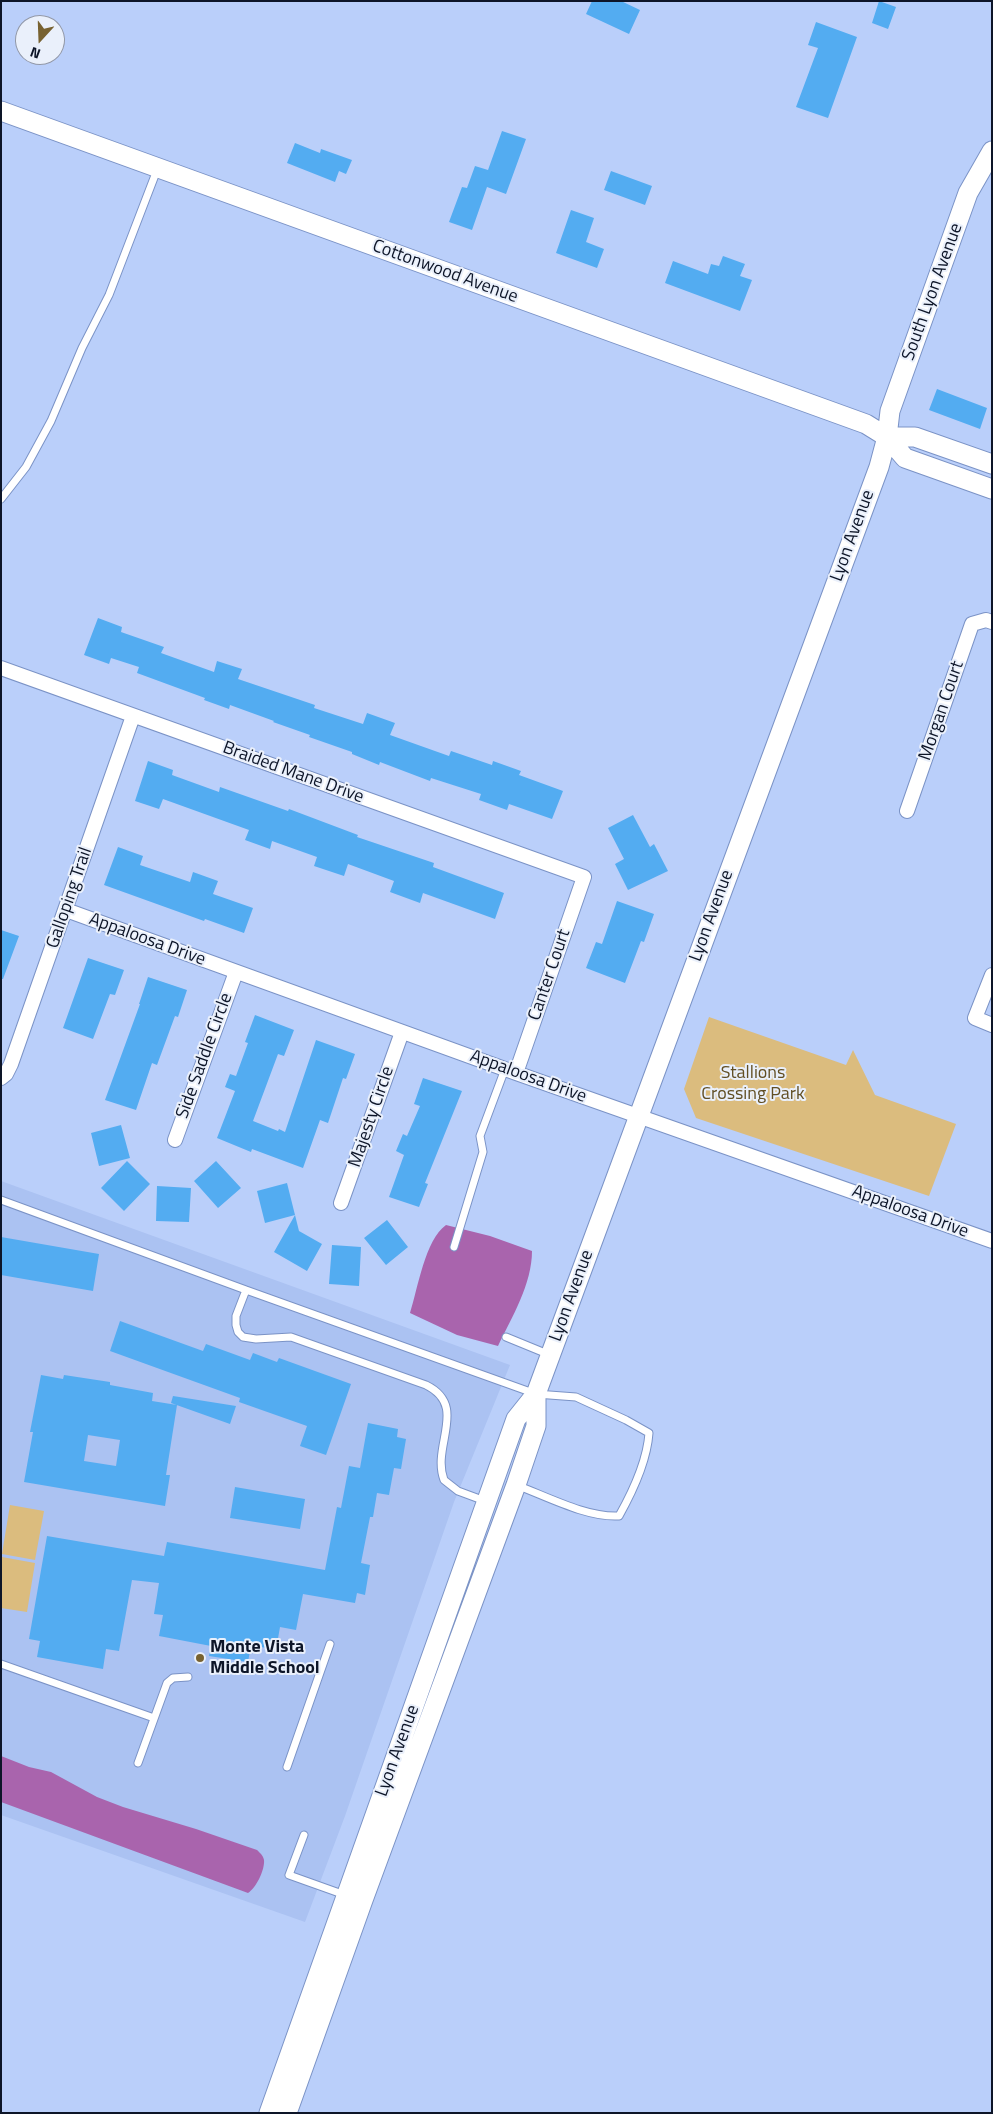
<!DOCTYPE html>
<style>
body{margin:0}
#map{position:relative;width:993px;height:2114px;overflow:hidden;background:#bacffa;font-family:"Titillium Web",sans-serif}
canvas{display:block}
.frame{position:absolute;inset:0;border:2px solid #0d1528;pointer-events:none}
.north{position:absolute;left:15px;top:15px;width:50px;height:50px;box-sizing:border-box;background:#eaf0fb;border:1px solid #9298a7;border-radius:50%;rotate:200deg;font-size:14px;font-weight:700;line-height:20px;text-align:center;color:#0d1528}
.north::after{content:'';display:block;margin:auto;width:18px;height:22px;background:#786231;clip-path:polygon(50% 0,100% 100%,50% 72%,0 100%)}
</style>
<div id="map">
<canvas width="993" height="2114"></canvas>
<div class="frame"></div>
<div class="north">N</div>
</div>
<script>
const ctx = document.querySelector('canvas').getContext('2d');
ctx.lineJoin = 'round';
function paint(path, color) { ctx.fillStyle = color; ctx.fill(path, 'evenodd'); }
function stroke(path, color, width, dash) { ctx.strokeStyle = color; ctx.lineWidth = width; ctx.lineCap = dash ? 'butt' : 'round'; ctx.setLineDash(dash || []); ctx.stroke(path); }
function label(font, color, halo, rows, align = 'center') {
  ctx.font = font + ' "Titillium Web",sans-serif'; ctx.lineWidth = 4; ctx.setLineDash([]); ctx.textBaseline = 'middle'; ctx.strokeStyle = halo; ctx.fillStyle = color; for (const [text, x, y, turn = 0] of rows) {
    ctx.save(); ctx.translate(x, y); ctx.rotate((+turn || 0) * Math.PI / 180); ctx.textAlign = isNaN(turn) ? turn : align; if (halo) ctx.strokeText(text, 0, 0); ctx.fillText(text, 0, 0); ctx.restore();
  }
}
paint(new Path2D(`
 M1 1181 510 1365 454 1502 345 1816 305 1922 1 1815Z`), '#abc2f2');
paint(new Path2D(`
 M709 1017 846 1065 853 1050 875 1095 956 1124 929 1196 696 1118 684 1089Z
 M10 1505 44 1511 35 1560 2 1554Z
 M2 1557 35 1563 27 1612 1 1608Z`), '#dbbc7e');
paint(new Path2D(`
 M446 1225 490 1236 532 1251C532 1284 512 1317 498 1346L457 1335 410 1313C418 1288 425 1240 446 1225Z
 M1 1756 29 1767 51 1772 97 1797 123 1807 196 1829 257 1850C260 1853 263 1855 264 1860 265 1870 256 1888 248 1893L1 1802Z`), '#a964ad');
paint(new Path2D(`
 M592 1H621L640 10 629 34 586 14Z
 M879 1 896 7 888 29 872 23Z
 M816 22 857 37 828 118 796 107 818 48 808 45Z
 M502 131 526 139 506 194 487 187 472 230 449 222 462 187 467 188 475 166 488 170Z
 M295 143 320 153 321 149 352 160 346 174 339 171 335 182 287 163Z
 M611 171 652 186 645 205 604 190Z
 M571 210 594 218 586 242 604 249 597 268 556 253Z
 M723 256 745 264 740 276 752 280 740 311 665 283 673 261 708 274 711 264 719 266Z
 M937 389 987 408 980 429 929 410Z
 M98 618 122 627 121 632 164 647 161 653 214 672 217 661 242 669 238 679 315 705 314 708 363 724 367 713 395 723 390 735 449 756 451 751 492 765 493 761 521 771 519 775 563 791 552 819 509 804 507 810 479 800 481 794 431 778 430 781 380 762 379 765 352 754V752L309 737 310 735 273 722 274 721 230 705 229 709 204 700 205 698 137 673 139 667 111 658 109 664 84 655Z
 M148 761 173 770 172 775 219 792 220 787 288 811 289 809 358 835 357 837 434 863 433 867 504 893 495 919 423 893 420 903 390 892 394 881 348 864 344 876 314 866 317 857 272 841 270 849 245 840 249 830 163 799 159 809 135 801Z
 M633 815 650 847 654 844 668 871 628 890 615 864 624 859 608 828Z
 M118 847 143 856 140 865 190 882 193 872 218 881 213 894 253 908 244 933 205 919 204 921 104 885Z
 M617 901 654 914 644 942 641 941 625 983 586 968 596 942 602 944Z
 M1 930 19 936 3 979H1Z
 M88 958 124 970 115 995 110 994 93 1039 63 1028Z
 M148 977 187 990 178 1017 175 1016 157 1065 152 1063 136 1110 105 1100 140 1004H139Z
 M255 1015 294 1030 284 1056 278 1054 253 1121 278 1131 279 1129 285 1132 316 1040 355 1054 346 1079 343 1078 328 1123 320 1120 303 1168 252 1149 251 1152 217 1138 235 1091 225 1087 230 1074 236 1076 248 1043 245 1042Z
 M423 1078 462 1091 425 1183 428 1184 419 1207 389 1197 404 1155 396 1151 403 1134 407 1136 420 1106 414 1104Z
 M121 1125 130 1158 99 1166 91 1133Z
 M127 1161 150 1184 124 1211 101 1188Z
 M216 1161 241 1188 218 1208 194 1181Z
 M287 1183 295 1215 265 1223 257 1191Z
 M157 1186 191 1188 189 1222 156 1221Z
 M295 1215 299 1231 322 1244 307 1271 274 1252Z
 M387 1220 408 1247 386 1265 364 1238Z
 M1 1237 99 1254 93 1291 1 1275Z
 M332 1245 361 1247 359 1286 329 1284Z
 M120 1321 203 1351 206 1344 250 1360 253 1353 277 1362 279 1358 351 1384 326 1455 300 1446 307 1426 239 1402 240 1398 110 1351Z
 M41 1375 63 1379 64 1375 110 1382V1385L153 1393 152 1401 177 1405 166 1475H170L165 1506 24 1482 33 1432H30ZM88 1435 120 1440 116 1466 84 1461Z
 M173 1396 236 1406 230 1424 171 1403Z
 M368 1423 398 1429 397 1437 406 1439 401 1469 394 1468 389 1495 377 1493 373 1517H370L361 1563 370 1565 365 1595 357 1593 355 1603 303 1594 296 1630 280 1627 276 1650 251 1645 248 1662 209 1656 211 1646 159 1636 163 1615 154 1614 159 1583 132 1580 119 1651 106 1649 103 1669 37 1657 40 1641 29 1639 47 1536 164 1556 167 1542 325 1570 337 1507 341 1508 349 1466 360 1468Z
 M235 1487 305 1499 300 1529 230 1518Z`), '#53acf1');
const lane = new Path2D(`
 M1 499 26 467 51 421 82 348 109 295 157 170
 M1 1200 246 1290
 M454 1247 483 1152 480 1136 505 1069
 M506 1337 550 1355
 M485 1501 458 1491 444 1480C431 1446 469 1406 426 1385L291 1337 256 1339 243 1337 238 1332 236 1325V1316L246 1290 536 1394 576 1397 626 1420 649 1433C647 1462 633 1491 619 1516 587 1518 546 1496 516 1485
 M1 1664 154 1718
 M138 1763 167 1683 173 1678 188 1677
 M287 1767 330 1644
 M304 1835 289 1875 345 1895`);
const street = new Path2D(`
 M1 668 584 877 516 1073
 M907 811 972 624 986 620 992 622
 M66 910 516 1073 992 1241
 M992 975 975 1018 992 1025
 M1 1078 6 1074 11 1064 133 716
 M175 1140 236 972
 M341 1203 402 1032`);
const secondary = new Path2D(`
 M1 111 866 424 887 437 905 458 992 489
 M887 437H915L992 464
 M269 2113 516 1419 536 1394 879 467 887 437 890 411 968 193 992 151
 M287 2113 363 1900 516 1485 536 1426V1394`);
stroke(lane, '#7b93c6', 9);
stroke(street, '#7b93c6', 16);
stroke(secondary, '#7b93c6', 21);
stroke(lane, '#fff', 7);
stroke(street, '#fff', 14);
stroke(secondary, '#fff', 19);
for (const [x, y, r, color] of [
 [200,1658,5,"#786231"]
]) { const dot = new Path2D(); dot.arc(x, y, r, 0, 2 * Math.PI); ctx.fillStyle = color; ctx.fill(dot); stroke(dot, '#eaf0fb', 2); }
label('18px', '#0d1528', '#eaf0fb', [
 ["Cottonwood Avenue",445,272,20],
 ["South Lyon Avenue",933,292,-70],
 ["Lyon Avenue",853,536,-70],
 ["Morgan Court",942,711,-71],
 ["Braided Mane Drive",293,773,20],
 ["Galloping Trail",70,898,-71],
 ["Lyon Avenue",712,916,-70],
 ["Appaloosa Drive",147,940,20],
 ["Canter Court",550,975,-71],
 ["Side Saddle Circle",205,1056,-70],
 ["Appaloosa Drive",528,1077,20],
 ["Majesty Circle",372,1117,-71],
 ["Appaloosa Drive",910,1212,20],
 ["Lyon Avenue",572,1296,-70],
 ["Lyon Avenue",398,1751,-70]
]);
label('18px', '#614e23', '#eaf0fb', [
 ["Stallions",753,1074],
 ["Crossing Park",753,1095]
]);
label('bold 18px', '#0d1528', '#eaf0fb', [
 ["Monte Vista",210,1648],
 ["Middle School",210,1669]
], 'left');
</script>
